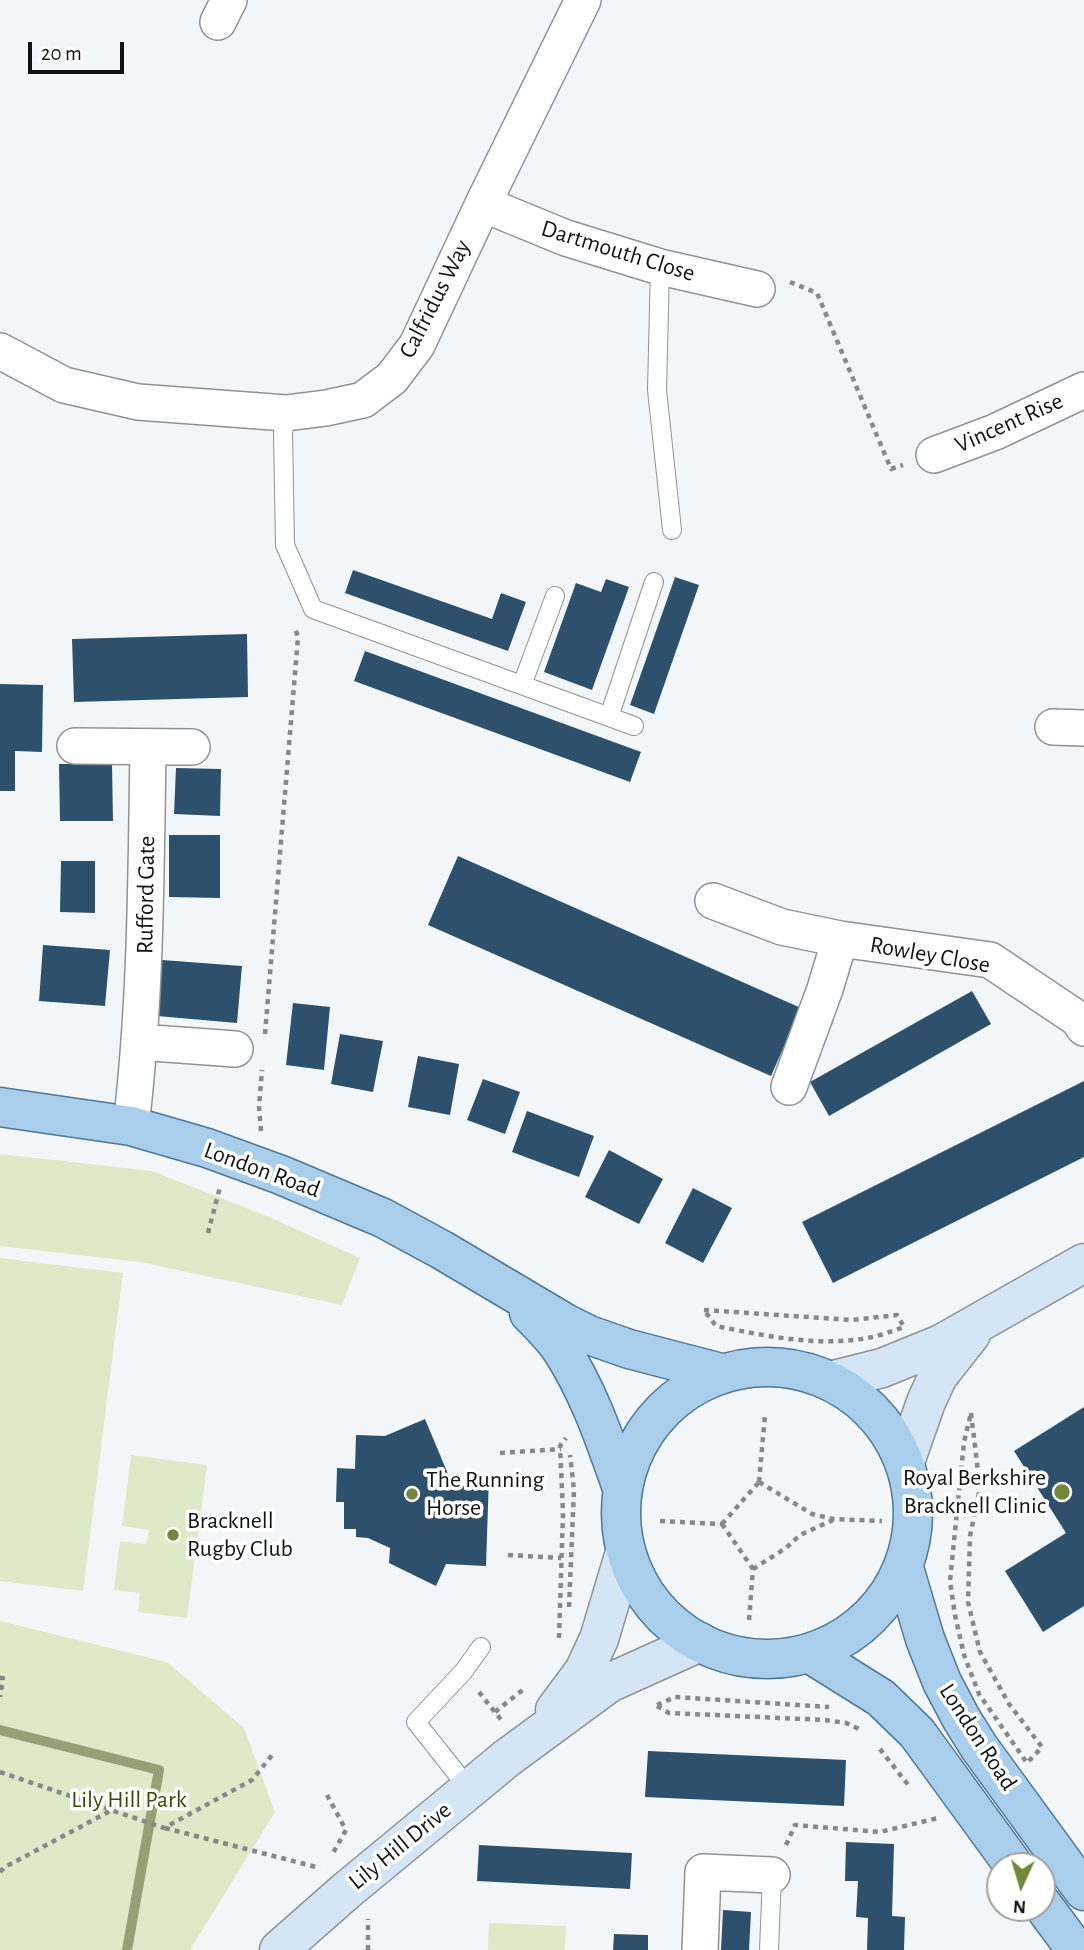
<!DOCTYPE html>
<style>
body{margin:0}
#map{position:relative;width:1084px;height:1950px;overflow:hidden;background:#f3f6f9;font-family:"Alegreya Sans",sans-serif}
canvas{display:block}
.north{position:absolute;left:986px;top:1852px;width:70px;height:70px;box-sizing:border-box;background:#fff;border:2px solid #a0a1a1;border-radius:50%;rotate:184deg;font-size:19px;font-weight:700;line-height:28px;text-align:center;color:#121314}
.north::after{content:'';display:block;margin:auto;width:24px;height:32px;background:#728738;clip-path:polygon(50% 0,100% 100%,50% 72%,0 100%)}
.scale{position:absolute;left:28px;top:42px;width:96px;height:32px;box-sizing:border-box;border:4px solid #121314;border-top:0;padding-left:9px;font-size:21px;line-height:24px;white-space:nowrap;color:#121314;-webkit-text-stroke:5px #fff;paint-order:stroke}
</style>
<div id="map">
<canvas width="1084" height="1950"></canvas>
<div class="north">N</div>
<div class="scale">20 m</div>
</div>
<script>
const ctx = document.querySelector('canvas').getContext('2d');
ctx.lineJoin = 'round';
function paint(path, color) { ctx.fillStyle = color; ctx.fill(path, 'evenodd'); }
function stroke(path, color, width, dash) { ctx.strokeStyle = color; ctx.lineWidth = width; ctx.lineCap = dash ? 'butt' : 'round'; ctx.setLineDash(dash || []); ctx.stroke(path); }
function label(font, color, halo, rows, align = 'center') {
  ctx.font = font + ' "Alegreya Sans",sans-serif'; ctx.lineWidth = 7; ctx.setLineDash([]); ctx.textBaseline = 'middle'; ctx.strokeStyle = halo; ctx.fillStyle = color; for (const [text, x, y, turn = 0] of rows) {
    ctx.save(); ctx.translate(x, y); ctx.rotate((+turn || 0) * Math.PI / 180); ctx.textAlign = isNaN(turn) ? turn : align; if (halo) ctx.strokeText(text, 0, 0); ctx.fillText(text, 0, 0); ctx.restore();
  }
}
paint(new Path2D(`
 M0 1154 152 1171 269 1217 360 1258 342 1305 140 1262 0 1246Z
 M0 1258 123 1273 83 1591 0 1581Z
 M131 1455 207 1465 187 1618 138 1612 140 1593 114 1590 120 1541 146 1544 149 1530 122 1526Z
 M0 1621 167 1662 244 1728 275 1812 190 1950H0Z
 M489 1923 566 1926 565 1950H488Z`), '#dee9c7');
stroke(new Path2D(`
 M0 1730 159 1770 127 1950`), '#94a177', 10);
paint(new Path2D(`
 M353 570 492 619 501 593 526 602 508 651 345 593Z
 M675 577 699 585 654 714 630 705Z
 M606 579 629 587 592 690 544 672 576 583 601 592Z
 M247 634 248 697 74 702 72 639Z
 M365 651 641 752 630 782 354 681Z
 M0 684 43 685 42 752 15 751V791H0Z
 M59 764H112L113 821H60Z
 M176 768 221 769 220 816 174 814Z
 M169 835H220V898L169 897Z
 M458 856 801 1008 771 1076 428 925Z
 M61 861H95V913L60 912Z
 M43 945 110 950 105 1006 39 1001Z
 M162 960 242 966 237 1023 157 1016Z
 M972 991 991 1024 829 1116 810 1082Z
 M293 1003 330 1007 324 1070 286 1065Z
 M340 1034 383 1041 373 1092 331 1084Z
 M418 1056 459 1064 450 1115 408 1107Z
 M483 1079 520 1092 505 1134 467 1120Z
 M1084 1081V1157L833 1283 802 1222Z
 M527 1111 594 1136 579 1177 512 1152Z
 M609 1150 663 1179 639 1224 585 1197Z
 M693 1188 732 1208 703 1263 665 1243Z
 M1084 1407V1606L1043 1632 1005 1571 1066 1533 1014 1451Z
 M425 1419 453 1486H467L468 1474 489 1475 486 1566 446 1564 436 1586 389 1563 390 1548 368 1538 356 1537V1529H344V1502H336L337 1468 355 1469 356 1435 385 1436Z
 M648 1751 846 1760 844 1806 645 1797Z
 M846 1842 894 1844 892 1916 905 1917 904 1950H867L868 1918 856 1917 858 1881H845Z
 M479 1845 632 1853 630 1889 477 1881Z
 M723 1910 751 1912 749 1950H721Z
 M614 1934 648 1935V1950H613Z`), '#2d516c');
const lane = new Path2D(`
 M660 267 657 390 672 530
 M286 413 283 433 285 545 313 609 634 726
 M522 685 555 596
 M609 717 654 582
 M469 1789 416 1722 463 1672 481 1647
 M769 1950 772 1875`);
const street = new Path2D(`
 M218 22 229 0
 M483 204 566 238 660 267 757 289
 M0 351 64 385 138 402 286 413 326 408 363 400 392 378 417 345 483 204 583 0
 M934 455 995 432 1084 390
 M1053 727 1084 728
 M75 746 192 747
 M713 901 782 927 840 939 990 960 1078 1019 1084 1028
 M139 1042 235 1049
 M789 1087 825 989 840 939
 M131 1126C146 1000 146 874 148 747
 M700 1950 703 1872 772 1875`);
const secondary = new Path2D(`
 M830 1381 882 1368 941 1344 1084 1263
 M905 1462 926 1402 938 1376 971 1334
 M555 1710 584 1671 599 1639 625 1552
 M279 1950 346 1891 507 1758 609 1683 700 1642`);
const primary = new Path2D(`
 M0 1107 131 1126 207 1148 281 1175 383 1218 442 1250 565 1323 589 1335 629 1349 721 1373
 M529 1313C540 1324 552 1336 561 1349 589 1392 605 1440 622 1488
 M621 1513a146 146 0 1 1 292 0a146 146 0 1 1-292 0Z
 M904 1568 925 1639 942 1682 961 1718 979 1747 1084 1891
 M809 1653 881 1698 917 1733 1014 1866
 M1042 1904 1076 1950`);
stroke(lane, '#8f9295', 20);
stroke(street, '#8f9295', 38);
stroke(secondary, '#8f9295', 41);
stroke(primary, '#4f7797', 41);
stroke(new Path2D(`
 M790 282 817 293 891 469 903 465
 M265 1034 298 637 295 628
 M261 1131 259 1107 262 1070
 M208 1233 220 1187
 M704 1310 852 1320 897 1315 904 1327C892 1331 880 1336 867 1338 817 1347 766 1336 716 1326Z
 M971 1413 980 1488 970 1536 968 1602 980 1652 1009 1704 1042 1747 1027 1763 979 1694 964 1655 955 1615 950 1581 964 1442Z
 M500 1453 561 1449
 M759 1482 812 1514 833 1519 882 1521
 M759 1482 765 1415
 M660 1521 722 1524
 M722 1524 759 1482
 M722 1524 753 1569
 M508 1555 561 1558
 M753 1569 786 1548 800 1535 833 1520
 M569 1607 574 1490 570 1455
 M749 1620 753 1569
 M559 1638 563 1513 560 1446 566 1438
 M0 1678H3L0 1697
 M479 1692 502 1721
 M657 1705 675 1697 829 1707
 M657 1706 669 1713 825 1720 846 1723 859 1729
 M495 1712 525 1688
 M880 1749 909 1786
 M0 1772 164 1828 252 1780 273 1754
 M327 1795 346 1830 333 1853
 M165 1828 320 1868
 M786 1845 795 1825 880 1832 938 1818
 M0 1872 5 1867 112 1810
 M368 1950V1919`), '#86888a', 4.5, [5, 5]);
stroke(lane, '#fff', 18);
stroke(street, '#fff', 35);
stroke(secondary, '#d4e6f5', 38);
stroke(primary, '#a9ceeb', 38);
for (const [x, y, r, color] of [
 [1062,1492,9,"#728738"],
 [412,1494,7,"#728738"],
 [173,1535,7,"#728738"]
]) { const dot = new Path2D(); dot.arc(x, y, r, 0, 2 * Math.PI); ctx.fillStyle = color; ctx.fill(dot); stroke(dot, '#fff', 2.5); }
label('24px', '#121314', '#fff', [
 ["Dartmouth Close",618,251,17],
 ["Calfridus Way",435,299,-63],
 ["Vincent Rise",1009,423,-24],
 ["Rufford Gate",146,895,-89],
 ["Rowley Close",930,955,10],
 ["London Road",262,1170,20],
 ["London Road",978,1737,57],
 ["Lily Hill Drive",400,1846,-39]
]);
label('24px', '#121314', '#fff', [
 ["Royal Berkshire",1046,1478,"right"],
 ["Bracknell Clinic",1046,1506,"right"],
 ["The Running",426,1480],
 ["Horse",426,1508],
 ["Bracknell",187,1521],
 ["Rugby Club",187,1549]
], 'left');
label('24px', '#3c4b02', '#fff', [
 ["Lily Hill Park",129,1800]
]);
</script>
